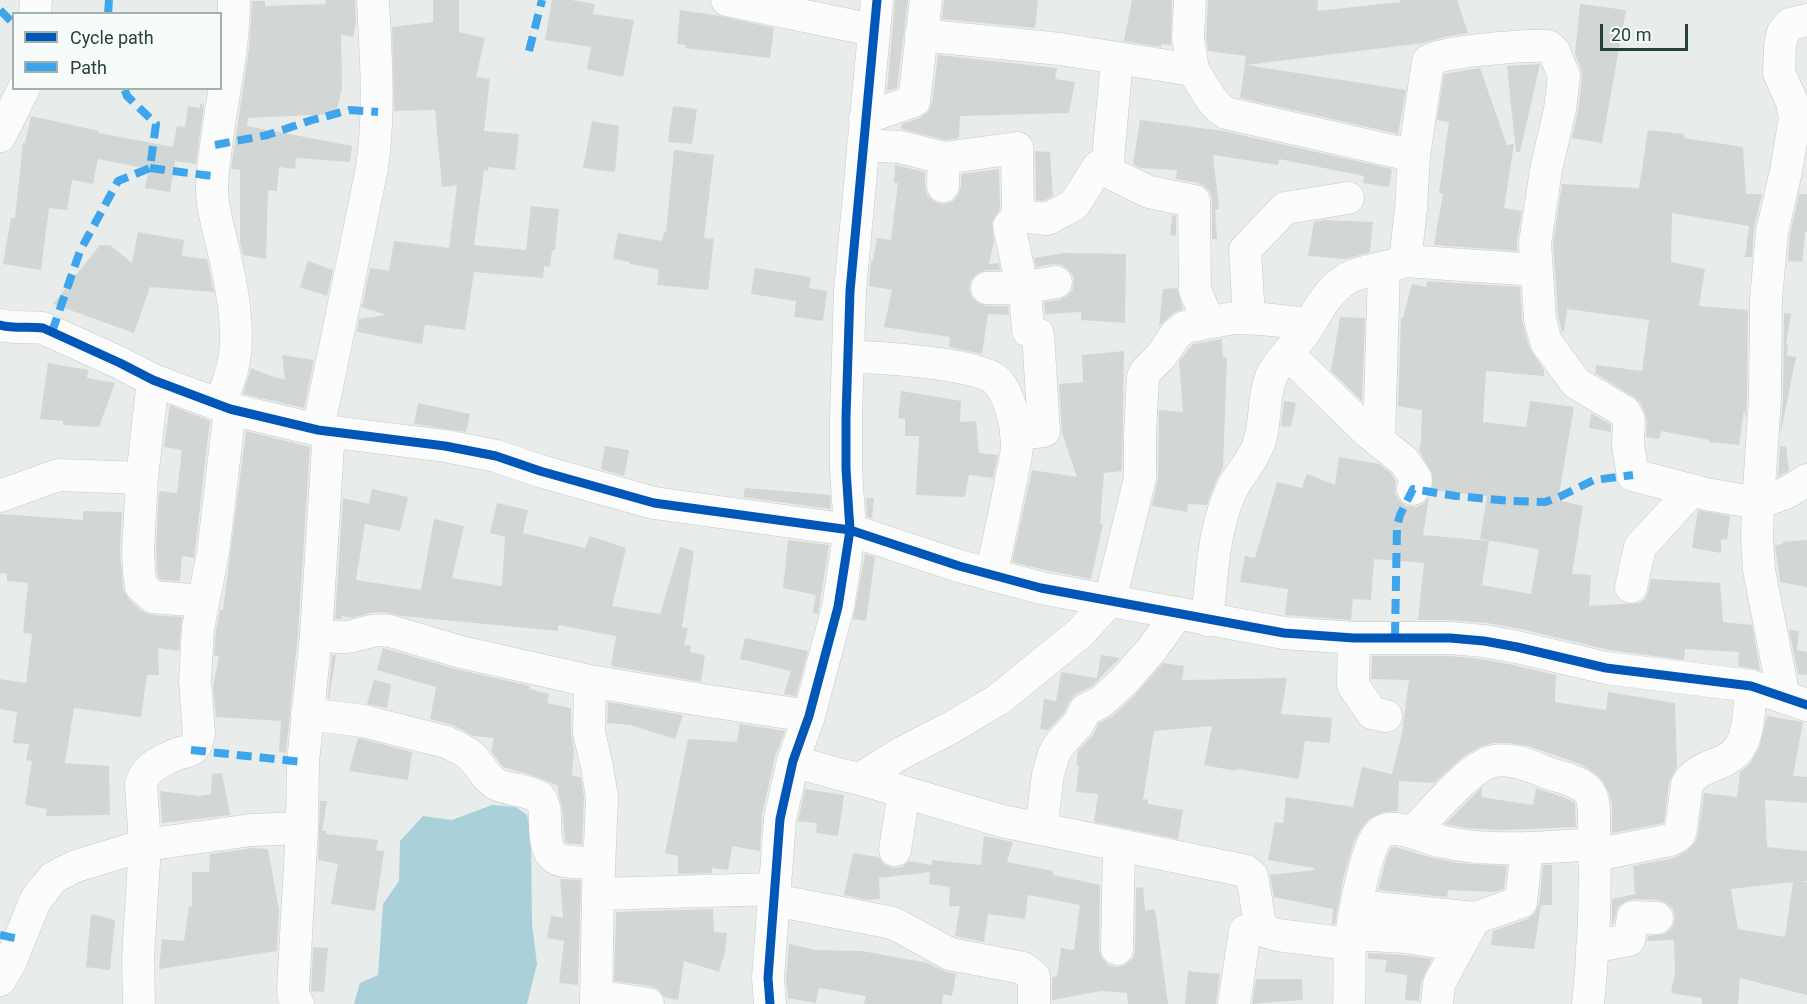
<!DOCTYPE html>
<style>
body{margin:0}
#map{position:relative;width:1807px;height:1004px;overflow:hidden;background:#e8edeb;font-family:Roboto,sans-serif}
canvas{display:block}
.legend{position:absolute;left:12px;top:12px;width:210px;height:78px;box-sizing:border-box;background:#f7fbf9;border:2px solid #a3b1ad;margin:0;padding:8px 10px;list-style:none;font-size:18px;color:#25413b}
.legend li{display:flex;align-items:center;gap:12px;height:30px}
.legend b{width:30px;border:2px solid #a3b1ad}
.scale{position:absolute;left:1600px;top:24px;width:88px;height:27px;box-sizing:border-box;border:3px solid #25413b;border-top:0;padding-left:8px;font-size:18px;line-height:21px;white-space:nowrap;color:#25413b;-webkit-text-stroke:4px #f7fbf9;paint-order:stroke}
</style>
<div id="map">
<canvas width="1807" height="1004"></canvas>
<ul class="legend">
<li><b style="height:8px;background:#0057b8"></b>Cycle path</li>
<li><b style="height:8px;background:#3ea4ec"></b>Path</li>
</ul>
<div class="scale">20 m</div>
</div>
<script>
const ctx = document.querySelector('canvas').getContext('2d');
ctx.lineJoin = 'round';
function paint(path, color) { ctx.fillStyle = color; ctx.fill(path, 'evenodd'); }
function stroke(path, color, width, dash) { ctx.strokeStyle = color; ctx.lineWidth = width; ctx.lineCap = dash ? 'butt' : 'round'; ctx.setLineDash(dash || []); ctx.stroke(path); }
paint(new Path2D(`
 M492 805 516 807 527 815 531 835 532 924 537 964 527 1004H354L360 983 378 975 383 904 399 881 400 841 423 816 452 820Z`), '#aad0da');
paint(new Path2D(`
 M325 0H355L356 22 353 37 341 35 342 88 336 114 248 118 247 126 352 146 350 162 296 158 295 169 279 167 277 191 268 190 266 259 243 255 240 243V170L231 169 249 49 252 1H265V6L326 4Z
 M433 0H459V32L485 38 476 77 490 79 484 131 519 134 515 170 488 167V171L484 170 474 245 526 250 531 206 559 209 555 250H552L550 267 544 266 543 278 474 272 465 330 425 325 422 344 357 332 359 319 386 315 362 307 370 268 389 271 394 241 449 248 457 185 442 187 435 110 394 111 392 27 433 22Z
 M552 0H571L595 4 593 14 634 20 623 77 587 69 591 47 545 40Z
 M895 0H908L897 88 887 91Z
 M944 0H1038L1035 28 942 19Z
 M1132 0H1172L1171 45 1161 44V47L1124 41Z
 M1208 0H1318L1317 11 1400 2V0H1457L1468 33 1445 37 1423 43 1246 65 1406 90 1398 134 1240 98 1246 56 1208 51 1206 37Z
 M1580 4 1626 10 1602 143 1572 138 1578 111 1582 78 1581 69 1575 54Z
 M680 10 720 16 774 28 770 58 685 48V45L677 44Z
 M938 55 1057 68 1055 79 1075 82 1069 113 960 116 959 138 945 140 901 129 902 124 920 118 928 112 932 103Z
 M1540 64 1520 152H1516L1507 66Z
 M1480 68 1507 145 1514 144 1504 208 1522 211 1517 241V251L1434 245 1443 194 1439 193 1449 122 1437 120 1444 74Z
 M200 104 204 105 196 164 175 161 170 192 145 188 149 169 98 159 93 184 72 180 67 210 49 208 41 270 3 264 11 218H15L23 143H25L31 116 99 131V133L173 147 177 126 185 127 188 106 200 108Z
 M673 106 697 109 692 144 668 142Z
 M1140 120 1223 131 1392 169 1389 187 1363 183 1364 176 1279 159 1278 165 1213 155 1219 209 1215 210 1217 239H1212V200L1210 192 1205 187 1198 183 1176 179 1177 170 1140 168 1133 164Z
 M592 121 619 126 615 172 583 168Z
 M1648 130 1684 134V138L1743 147 1746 194H1762L1754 228 1752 257H1745L1749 226 1672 213 1671 262 1705 269 1699 306 1748 310 1747 397 1746 419 1744 410 1739 445 1709 442V440L1661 431 1659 439 1646 437 1647 420 1641 403 1634 397 1595 373 1596 365 1642 371 1649 320 1567 309 1564 332 1562 331 1558 316 1553 244 1562 184 1639 188Z
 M674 150 714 155 704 238 714 239 708 290 657 285 659 269 630 264V262L613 259 618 233 662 241 664 232H666Z
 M1035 151 1050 152 1053 196 1043 201 1036 200Z
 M895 165 925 172V185L927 195 934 201 943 204 952 202 958 195 961 187V174L999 169 1000 209 992 222 994 240 989 264 999 263 1000 270H987L978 273 971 280 969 289 971 296 978 303 987 306H1008L1009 315 988 314 982 354 949 347 950 337 884 327 892 290 869 286 871 261H873L877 238 891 240 898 183H894Z
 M1799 194H1807V232H1805L1802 262 1788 261 1790 235Z
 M1172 215 1176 216V236L1170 235Z
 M1324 220 1373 222 1370 252 1346 259 1308 256 1314 222Z
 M138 232 184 240 182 256 207 259 214 292 150 287 134 333 53 304 100 245H110L132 263Z
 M1064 253 1126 254 1125 323 1081 320V312L1045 314 1044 302 1059 300 1067 296 1073 289 1074 278 1069 270 1062 265 1053 264 1036 267 1034 258Z
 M308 261 333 270 327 296 300 287Z
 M755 268 811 277 809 288 827 291 823 321 794 317 796 301 751 294Z
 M1427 281 1520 287 1522 320 1529 347 1544 370V376L1486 371 1483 422 1526 427 1530 401 1574 407 1558 500 1583 506 1572 574 1591 575 1589 606 1640 603 1645 599 1648 592 1651 579 1720 583 1723 622 1752 625 1760 670 1738 666 1739 652 1685 649 1684 660 1609 650 1521 629 1487 623 1450 620H1418L1424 563 1374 559 1371 600 1353 599 1351 620 1285 615 1288 589 1240 582 1245 556 1255 558 1277 482 1302 488 1307 474 1335 485 1339 457 1379 464 1391 473 1396 482 1395 493 1400 501 1406 506 1417 507 1424 503 1429 497 1423 535 1489 541 1482 585 1531 594 1539 549 1480 539 1487 496 1432 490V473L1419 451 1421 440 1422 410 1398 406 1401 318H1403L1412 284 1426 287Z
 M1177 288 1183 309 1174 313 1159 326 1163 289Z
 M1784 313 1791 314 1786 344H1788L1787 356 1796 357 1780 437 1783 398Z
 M1340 317 1365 318 1362 401 1331 371Z
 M1222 339 1223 357H1227L1223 468 1215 483 1207 505 1188 504 1187 512 1152 506 1158 478 1159 410 1183 412 1179 361 1193 344Z
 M1124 351 1122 471 1104 473 1100 524H1103L1091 579 1045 570 1012 562 1032 470 1077 477 1062 433 1059 384 1083 382 1082 355Z
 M282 355 314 360 304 408 243 394 251 368 271 376 272 378V376L285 380Z
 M48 363 88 370 87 378 115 383 99 427 63 425V421L40 419Z
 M901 391 961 401 960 422 976 421 979 453 998 455 993 478 969 475 965 497 916 495 919 436H905V419L898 418Z
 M1284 401 1296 403 1291 427 1281 426Z
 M418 403 470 414 466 432 414 424Z
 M170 405 210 421 195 550 194 558 182 556 180 581 161 580 158 577 157 569 156 550 159 491 177 493 182 450 164 447Z
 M1591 413 1611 425V432L1589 428Z
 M246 431 310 447 298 634 286 753 279 752 281 721 216 717 213 687 219 656H214L216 630 220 610H223Z
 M605 446 629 450 624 476 601 469Z
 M1780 446 1786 447 1789 470 1778 477Z
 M745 488 830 495 831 509 743 497Z
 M372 489 408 497 400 531 365 524 356 580 421 590 434 519 464 526 452 578 502 586 505 537 490 533 497 503 528 510 523 533 585 548 590 536 626 548 612 606 660 614 680 547 694 551 682 627 688 628 684 645 691 646 690 652 705 655 701 682 611 666 616 636 558 625V631L402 616 383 612 370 613 352 618 342 616V619H335L343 498 369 504Z
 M866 498H874L872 518 867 517Z
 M1698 510 1730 516 1727 540 1721 539V553L1692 548Z
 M83 511 122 512 120 551 123 589 129 599 141 611 152 615 182 617 179 651 158 648 159 675H147L141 717 74 708 65 763 109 766 110 815 46 816 47 809 25 805 32 761 26 760 29 744 13 743 17 712 0 709V679L26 683 32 634 23 633 28 583 7 581V574L0 573V514L83 520Z
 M788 540 829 545 818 614 813 613 816 595 783 588Z
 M1807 540V587L1780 582 1775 545 1783 544V542Z
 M865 554 875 557 866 621 853 619Z
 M1789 630 1799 631 1797 650 1807 652V675L1798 674Z
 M745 638 808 651 796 696 784 694 791 671 740 659Z
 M383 648 456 669 530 686 529 689 549 694 547 703 571 708V733L574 749 572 776 581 777 584 798 582 844H568L565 841 562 807 558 793V786L534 776 503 767 491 751 494 738 473 736 453 725 430 719 436 687 377 670Z
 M332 655H336L329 699 328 698Z
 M1101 655 1120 658 1091 687 1076 694 1069 702 1064 713 1048 730 1040 729 1044 699 1056 701 1061 672 1097 678Z
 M1372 656H1449L1482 659 1513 665 1556 675 1555 702 1606 710 1608 692 1675 703 1677 767 1669 782 1664 823 1612 833V807L1609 793 1602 780 1593 772 1580 764 1528 746 1509 743H1492L1478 748 1464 756 1434 783 1399 781 1398 811 1383 812 1369 819 1360 830 1354 842 1343 879 1335 924H1332L1333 909 1274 897 1270 875 1314 870V868L1268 860 1275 822 1283 823 1286 797 1353 807 1362 767 1392 774 1402 733 1409 680 1371 679Z
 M1163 663 1184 666 1182 680 1287 678 1281 714 1332 718 1330 743 1305 741 1299 779 1237 769 1236 771 1204 765 1212 726 1154 731 1143 800 1148 799V804L1183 810 1178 839 1094 822 1098 794 1076 792 1079 766 1076 765 1078 751 1093 735 1099 723 1113 716 1135 695Z
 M374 680 391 684 387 708 367 704Z
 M608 702 683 715 675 739 630 725 607 723Z
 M1767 716 1803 722 1793 776 1807 777V803L1765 800 1767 847 1807 851V881H1800L1807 882V995L1740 978 1738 1004H1702V998L1671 993 1675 972 1674 940 1647 941 1648 936 1665 934 1672 928 1675 919 1673 909 1666 903 1658 900 1634 899 1626 901 1618 907 1613 925H1612V899L1635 894 1633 866 1674 858 1688 850 1696 841 1698 834 1704 793 1737 797 1740 772 1749 765 1759 748ZM1793 882 1785 937 1738 929 1731 889Z
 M740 724 785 731 775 757 762 815 760 851 732 846 728 870 712 868V873L678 874V856L665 853 688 739 737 742Z
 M358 738 412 752 408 780 349 771Z
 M222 773 230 815 162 823 160 791 199 796 211 794 212 774Z
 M1482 787 1481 797 1533 805 1536 788 1566 798 1575 803 1576 827 1501 830 1465 828 1445 824Z
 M805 789 844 795 838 836 816 833 817 823 798 821Z
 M320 801H327L322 831H326V834L378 840 376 850 384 851 375 911 331 904 338 864 318 860Z
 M984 836 1013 842 1007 862 1053 871V875L1100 885 1099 949 1102 958 1108 965 1116 967 1125 965 1133 958 1135 949 1136 888 1143 887 1145 911 1155 909 1168 1004H1128L1127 993 1101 991 1052 1000V977L1057 976 1061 948 1074 950 1080 905 1028 895 1025 919 988 914 984 942 955 936 960 906H949L950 887 929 884 930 872 879 878 880 899 867 900 844 895 853 853 878 857 884 864 893 868 902 867 909 861 931 865V867L932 860 981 865Z
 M1395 847 1433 858 1459 863 1507 866 1504 889 1495 892 1448 890 1447 897 1378 890 1387 856 1391 848Z
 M253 848 268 849 279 910 277 951 159 969 162 939 184 941 189 906 192 907V872H209L210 854Z
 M1543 865H1552V905H1541L1534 949 1491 945 1493 931 1527 919 1535 913 1539 904Z
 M560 879 581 880 578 985 559 983 564 941 547 938 551 916 563 918Z
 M713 909 714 932 727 933 725 952 719 972 684 961 678 1000 664 997 659 990 651 986 614 981 616 912Z
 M91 914 115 920 110 970 86 967Z
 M789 944 816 950 862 951 928 963 946 972 965 975 956 974 952 996 943 994 942 1004H864L866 996 819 988 816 1003 788 998 786 978Z
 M313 947 328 948 324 992 311 991Z
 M1368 953 1404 955 1432 959 1421 982 1419 1001 1405 1000 1407 975 1385 972 1387 960 1368 959Z
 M1188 971 1220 974 1216 1004H1185Z
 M1256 979H1302L1303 1000 1252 1004Z`), '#d2d6d5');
const street = new Path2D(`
 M727 0 873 30
 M1190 0 1188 38 1193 70 1211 99 1220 109 1226 113 1414 156
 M35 14 36 0
 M921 35 1060 49 1193 70
 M865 118 914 101 926 0
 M0 136 24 88
 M863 145 900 147 944 158 1017 148 1018 216 1047 219 1074 205 1098 167 1149 192 1194 201 1195 290 1208 321
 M1107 171 1117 59
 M943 186 944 158
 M1405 261 1411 209 1414 156 1428 61C1439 51 1530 45 1548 46L1554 51 1564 76 1560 109 1546 170 1535 243 1540 319 1546 342 1576 383 1625 412 1629 420 1628 445 1633 475 1706 494 1758 503 1786 493 1807 480
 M987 288H1022L1056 282
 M1249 318 1245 250 1285 208 1348 198
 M0 325C14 329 28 326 43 328L120 363 153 380 230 409 318 430 445 446 496 456 540 471 654 503 850 530 959 566 1041 588 1284 633 1354 638H1450L1484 641 1517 647 1606 668 1751 686 1807 705
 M1288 354 1369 433 1404 461 1415 477 1416 481 1413 489
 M848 357C875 357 978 363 996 380 1009 392 1017 427 1017 444 1017 456 1013 469 1011 480 1005 512 998 543 991 575
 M220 405C225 391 231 377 234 361 240 327 231 282 223 248 219 229 211 206 212 186 215 123 234 62 234 0
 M318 430 372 168C380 111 376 58 373 0
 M1016 434 1044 431 1038 334 1028 331 1026 304 1009 226 1018 216
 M1379 441 1384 268
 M142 478 138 550 139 571 141 586 153 597 202 601
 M0 496 58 475 142 478 153 380
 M1631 587 1640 547 1692 490
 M1207 620C1212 576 1213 531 1231 491 1237 476 1251 464 1257 448 1267 426 1262 399 1271 377 1278 362 1291 350 1301 337 1315 319 1322 297 1341 283 1358 269 1384 270 1405 261L1536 270
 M316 635C326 636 336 638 346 637 364 635 370 628 390 631L461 652 590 681 702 700 809 716
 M1354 638 1353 685 1372 713 1386 716
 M590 681 589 733 597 766 602 797 598 894 596 1004
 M1784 697 1759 570 1757 538 1758 503 1765 398 1766 299 1772 232 1786 171 1795 118 1792 102 1779 73 1780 46 1783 32 1790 24 1807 20
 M307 714 363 721 446 742C455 746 464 750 471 756 480 764 485 778 496 784 510 791 527 789 540 798 545 806 545 812 545 821 545 868 559 861 599 863
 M793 761 838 774 860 779 1002 821 1246 871 1252 876 1261 930 1277 935 1350 944
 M860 779 898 755 952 727 999 699 1080 633 1110 600 1140 478V435L1143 377 1146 371 1161 356 1176 334 1185 327 1234 318 1262 319 1310 324
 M1041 829 1048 774 1054 754 1059 745 1079 723 1085 710 1101 702 1123 682 1152 649 1178 613
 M1413 832C1431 814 1470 765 1494 761 1513 757 1534 768 1551 774 1564 778 1584 782 1591 795 1595 805 1594 820 1594 831 1596 888 1594 947 1588 1004
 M895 850 904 792
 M1595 855 1670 840 1679 835 1681 829 1687 784C1699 763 1728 767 1740 747 1750 730 1749 705 1751 686
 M598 894 775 889
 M774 900 893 923 950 954 1023 968 1034 977V1004
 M1356 906 1475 918
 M1352 934 1406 937 1450 944 1454 956 1439 984 1437 1004
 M1592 947 1629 940 1633 917 1657 918
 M1117 949 1119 845
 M1454 956 1475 918 1521 902 1527 848
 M0 980 10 963 36 899 54 877 76 866 145 845 251 830 302 828
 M596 996 648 1004
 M139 1004 138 959 145 845 141 785C145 767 164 759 180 753 183 752 187 752 190 750 196 747 198 740 199 734L195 681 198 628 213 553 230 409
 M298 1004 294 997 293 990 302 828 303 762 316 635 329 431
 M770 1004 768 978 780 819 793 761 809 716 838 607 850 530 846 469V417L850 291 877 0
 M1234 1004 1245 931 1260 927
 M1349 1004C1350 984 1349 964 1350 944 1352 925 1366 840 1382 831 1398 823 1427 839 1444 842 1493 853 1545 847 1595 844`);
stroke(street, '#c5cac8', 33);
stroke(street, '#fcfcfc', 32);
stroke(new Path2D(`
 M0 10 14 24
 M108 14 109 0
 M529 51 542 0
 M215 145 267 135 312 120 350 110 378 112
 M150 168 212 176
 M52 332 80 251 118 181 150 168 156 124 127 96 124 88
 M1395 637 1397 526 1400 515 1413 489 1456 496 1510 501 1545 502 1559 497 1594 480 1633 475
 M191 750 303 762
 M0 935 19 939`), '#3ea4ec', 8, [15, 8]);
stroke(new Path2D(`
 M0 325C14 329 28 326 43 328L120 363 153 380 230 409 318 430 445 446 496 456 540 471 654 503 850 530 959 566 1041 588 1284 633 1354 638H1450L1484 641 1517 647 1606 668 1751 686 1807 705
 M770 1004 768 978 780 819 793 761 809 716 838 607 850 530 846 469V417L850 291 877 0`), '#0057b8', 9);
</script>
